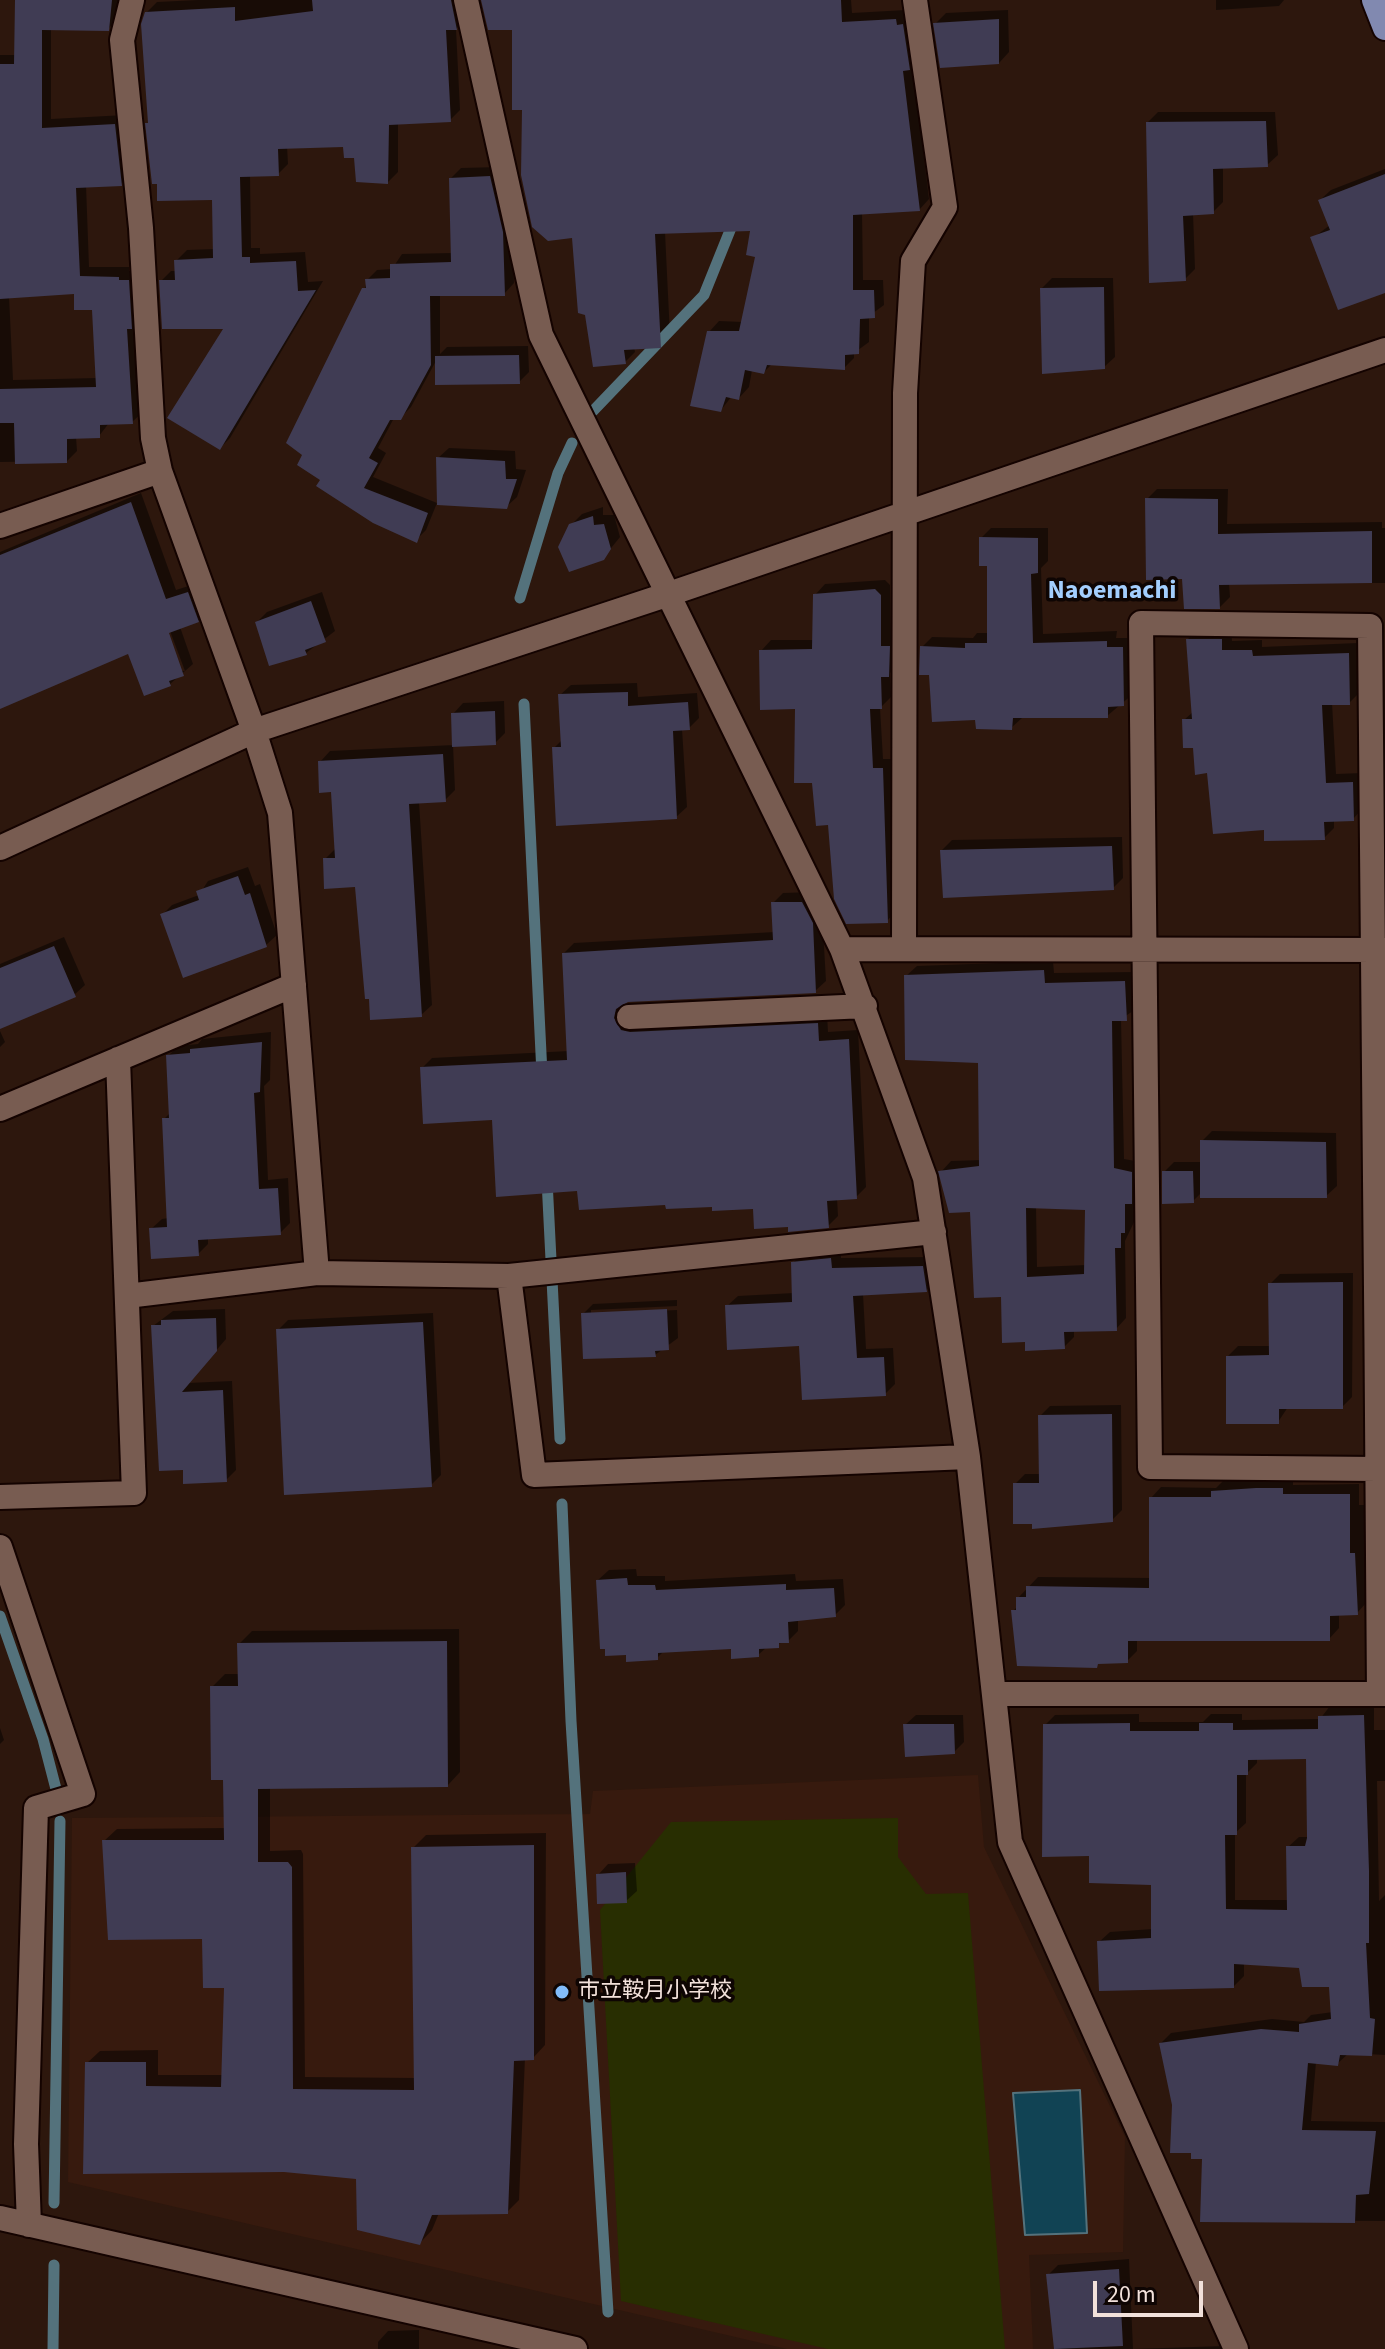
<!DOCTYPE html>
<meta charset="utf-8">
<style>
body{margin:0}
#map{position:relative;width:1385px;height:2349px;overflow:hidden;background:#2d170d;font-family:"Source Sans 3",sans-serif}
canvas{display:block}
.scale{position:absolute;left:1093px;top:2281px;width:110px;height:36px;box-sizing:border-box;border:4px solid #f2e1db;border-top:0;padding-left:10px;font-size:24px;line-height:28px;white-space:nowrap;color:#f2e1db;-webkit-text-stroke:6px #0e0503;paint-order:stroke}
</style>
<div id="map">
<canvas width="1385" height="2349"></canvas>
<div class="scale">20 m</div>
</div>
<script>
const ctx = document.querySelector('canvas').getContext('2d');
ctx.lineJoin = 'round';
function paint(path, color) { ctx.fillStyle = color; ctx.fill(path, 'evenodd'); }
function stroke(path, color, width, dash) { ctx.strokeStyle = color; ctx.lineWidth = width; ctx.lineCap = dash ? 'butt' : 'round'; ctx.setLineDash(dash || []); ctx.stroke(path); }
function label(font, color, halo, rows, align = 'center') {
  ctx.font = font + ' "Source Sans 3","Noto Sans JP",sans-serif'; ctx.lineWidth = 7; ctx.setLineDash([]); ctx.textBaseline = 'middle'; ctx.strokeStyle = halo; ctx.fillStyle = color; for (const [text, x, y, turn = 0] of rows) {
    ctx.save(); ctx.translate(x, y); ctx.rotate((+turn || 0) * Math.PI / 180); ctx.textAlign = isNaN(turn) ? turn : align; if (halo) ctx.strokeText(text, 0, 0); ctx.fillText(text, 0, 0); ctx.restore();
  }
}
paint(new Path2D(`
 M978 1775 984 1847 1125 2137 1123 2252 1029 2255 1033 2349H787L68 2182 72 1818 590 1814 593 1791Z`), '#371a0e');
paint(new Path2D(`
 M898 1818V1857L926 1894 968 1893 1005 2349H828L621 2301 600 1910 671 1822Z`), '#282e01');
const water = new Path2D(`
 M1080 2090 1087 2233 1025 2235 1013 2093Z`);
paint(water, '#114354');
stroke(water, '#54727c', 2);
paint(new Path2D(`
 M17 0H120L118 19 108 29 51 28V119L125 115 131 174 121 184 86 185 89 267H129V271H138L143 412 132 422 109 423 99 436 76 437 77 451 67 461 0 462V55H16ZM76 292 94 308 97 378 13 380 9 296Z
 M198 0H464L467 18 456 29 460 110 450 120 398 123V172L388 182 344 145 287 146 288 164 278 174H250L251 248H260V254L305 252 308 282 323 281 230 438 220 448 227 327 161 281 171 271H177L176 261 187 250 215 249 214 198 150 121 146 13 157 2Z
 M483 0H851L852 13 906 10 929 199 919 210 862 212 863 280H883L884 305 869 316V342L854 353V358L844 368 772 364 764 372 752 370 749 387 739 398 732 396 721 410 709 332 719 321 743 322 758 256 753 229 665 232 670 336 660 346 634 347 635 352 625 362 524 108 514 28Z
 M1216 0H1284L1279 6 1216 10Z
 M1008 10 1009 52 999 63 936 23 946 13Z
 M1158 112H1275L1278 155 1267 165 1223 166V202L1213 212 1193 213 1195 269 1185 279 1148 122Z
 M500 167 512 221 514 283 504 294H440V354L447 347 528 346 529 372 519 382 437 359 411 407 400 418H394L378 448 386 453 373 477 437 503 426 530 416 540 319 486 367 280 377 270 392 269 402 254 453 253 451 178 461 168Z
 M1385 169V291L1313 238 1330 225 1320 200 1331 190Z
 M1052 278H1113L1115 357 1104 367 1042 288Z
 M449 448 515 451 516 469 526 470 517 497 506 507 438 458Z
 M1157 489H1228L1227 524 1382 522V528H1385V583H1229L1230 597 1220 607 1184 577 1147 499Z
 M141 493 176 590 198 583 208 610 198 621 180 627 193 664 170 684 130 652 0 707V552ZM167 623 185 671H181L163 624Z
 M603 507V515H614L620 537 603 558 571 525 582 514Z
 M991 528H1048V561L1041 568 1043 634 1117 631 1116 638H1132L1133 694 1107 716 1022 718 1011 728 977 718 931 673 922 647 932 637 973 638 977 633H989V564L981 538Z
 M885 580 890 585 891 636H899V664L890 673 891 697 880 708 883 759H893L897 910 887 921 830 823 814 781 797 707 761 651 771 640H814L815 595 825 584Z
 M322 592 335 631 306 653 257 622 267 612Z
 M1198 629 1231 630 1232 641 1262 640V647L1358 643 1359 693 1349 703H1332L1336 774 1362 773 1363 808 1353 819H1334V828L1324 838 1266 828 1209 771 1184 720 1194 711 1188 639Z
 M637 683 638 697 697 693 699 718 689 728 682 729 687 807 676 817 554 748 562 740 560 695 571 685Z
 M504 701 505 733 495 743 453 745 455 790 445 800 419 802 432 1005 421 1015 357 885 325 859 336 848 333 790 320 762 330 751 454 745 453 714 463 703Z
 M1122 837 1123 878 1113 888 942 850 952 840Z
 M248 867 255 886 260 884 277 935 266 945 184 975 162 915 172 905 199 895 208 881Z
 M812 892 822 912 826 981 815 991 625 1002 623 1007 827 1014 828 1032 858 1030 866 1187 856 1197 837 1198 838 1216 828 1226 790 1224 754 1207 667 1203 579 1189 494 1118 422 1068 432 1058 569 1051 564 953 574 943 775 932 773 903 783 893Z
 M64 937 85 985 74 995 0 1027V964Z
 M1053 961 1054 973 1135 972 1136 1009 1121 1019 1124 1159 1141 1162 1142 1192 1135 1199V1220L1125 1241 1126 1318 1116 1329H1074V1337L1064 1347 1027 1340 1003 1295 971 1210 941 1172 951 1161 981 1160 980 1061 906 976 917 966ZM1036 1206 1087 1208V1265L1037 1267Z
 M0 1031 5 1042 0 1047Z
 M271 1032 270 1080 264 1086 268 1180 288 1178 290 1223 280 1233 208 1237V1244L198 1254 151 1229 162 1219 169 1218 164 1119 171 1112 168 1056 178 1046 198 1044 202 1039Z
 M1212 1131 1336 1133 1337 1186 1326 1196 1202 1192 1193 1201 1164 1172 1174 1162H1202V1141Z
 M841 1249V1258L933 1257 937 1280 927 1290 863 1294 866 1349 893 1348 895 1384 885 1394 727 1306 738 1296 794 1293 793 1263 803 1252Z
 M1353 1273 1352 1397 1342 1407H1288L1278 1422 1228 1356 1238 1346H1271L1270 1284 1280 1274Z
 M677 1300V1306L591 1310V1314L677 1310 678 1338 655 1355 583 1314 593 1304Z
 M225 1309 226 1339 188 1383 232 1381 236 1470 226 1480 185 1468 153 1326 173 1311Z
 M433 1313 441 1475 431 1485 278 1330 288 1320Z
 M1121 1405 1122 1510 1112 1520 1015 1484 1025 1474H1041L1040 1416 1050 1406Z
 M1267 1479H1293V1485L1359 1484V1505H1372L1367 1602 1357 1613 1339 1614V1628L1329 1639H1137V1651L1127 1661 1100 1662 1096 1666 1013 1611 1018 1606V1598L1038 1577 1151 1578V1498L1161 1487 1216 1488 1223 1481Z
 M636 1569 637 1576H665V1581L795 1574 796 1581 843 1579 845 1605 835 1615 798 1619V1631L788 1641 767 1647 758 1655 732 1647 665 1650 657 1658 598 1580 609 1570Z
 M459 1629 460 1772 448 1785 270 1786V1851L301 1850 303 1854 305 2077 416 2078 413 1848 426 1835 546 1833 545 2045 533 2058H525L519 2200 507 2212 439 2213 432 2230 420 2243 358 2177 87 2063 100 2051 158 2050V2075H224L226 1986 204 1937 104 1841 117 1829 226 1828 225 1778 212 1687 225 1674H240L239 1644 252 1631Z
 M1330 1706H1374V1730H1385V1781H1377L1379 1901 1385 1895V2055L1349 2053 1337 2064 1316 2062 1311 2121 1385 2122V2221L1202 2220 1204 2157 1174 2104 1161 2043 1171 2033 1272 2019 1304 2022 1311 2015 1333 2012 1331 1985 1301 1966 1244 1963V1976L1234 1986 1099 1942 1110 1932 1153 1929V1883L1091 1854 1045 1725 1055 1715 1139 1714V1722H1203L1211 1714H1242V1720L1320 1719ZM1308 1757 1307 1837H1299L1288 1847 1289 1900H1235V1833L1246 1823V1774L1257 1763V1758Z
 M916 1715H963L964 1742 954 1752 905 1725Z
 M0 1728 4 1740 0 1744Z
 M635 1863 637 1891 626 1901 598 1875 608 1864Z
 M1129 2259 1133 2349 1224 2346V2349H1055L1048 2275 1058 2265Z
 M419 2330V2349H378V2342L388 2331Z`), '#0007');
stroke(new Path2D(`
 M593 411 704 295 735 218
 M520 598 558 473 572 443
 M524 704 542 1074
 M547 1180 560 1439
 M562 1504 571 1721 608 2312
 M0 1616 43 1739 56 1789
 M54 2203 60 1821
 M53 2349 54 2265`), '#54727c', 11);
paint(new Path2D(`
 M15 0H112L109 31 42 30V128L115 124 122 186 76 188 80 276 119 277V280H129L132 329H127L133 424 100 425V438L67 439V463L15 464 14 423H0V389L96 387 92 310H74V294L0 299V64H14Z
 M312 0H451L457 30H446L451 122 389 125 388 184 356 182 354 158H344L343 147 278 149 279 176 240 177 242 257H250V263L296 261 298 291 316 290 220 450 167 418 223 329H162L159 280H175L174 260 213 258 212 200 157 201V184H152L145 123H148L141 24 145 12 235 7V21L313 11Z
 M481 0H841L842 22 896 19 897 25 903 24 910 70 903 71 920 211 853 215V290H874L875 318 860 319 859 354 845 355V370L767 365 764 374 745 370 739 400 726 397 721 412 690 406 707 331H739L755 257 746 255 750 231 655 234 661 348 624 350 626 364 593 367 585 315 578 313 572 238 548 241 532 227 521 175 522 110H512V30H488Z
 M999 19V64L940 68 933 23Z
 M1266 121 1268 167 1213 169 1214 214 1183 216 1186 281 1149 283 1146 122Z
 M1385 174V293L1338 310 1310 237 1330 230 1318 200Z
 M490 176 503 232 505 296H430L431 365 401 420H390L369 458 378 463 364 488 428 513 417 543 373 523 316 486 320 480 297 465 302 455 286 443 362 288H366L365 279 390 278V264L451 262 449 178Z
 M1104 287 1105 369 1042 374 1040 288Z
 M519 355 520 384 435 385V356Z
 M436 457 505 461 506 479H517L507 509 437 505Z
 M1145 498 1218 499V534L1372 531V583L1219 585 1220 609H1184L1182 579 1146 580Z
 M131 502 166 599 188 592 199 622 169 633 184 676 169 681 171 686 144 696 128 654 0 709V555Z
 M593 516 594 525 604 524 611 549 604 560 569 572 558 547 569 524Z
 M979 537 1038 538V573L1031 574 1033 643 1107 641V647H1123L1124 706 1108 707V718H1013L1012 730 976 729 975 720 932 722 929 675H919L920 646 965 648V643H987V566H979Z
 M875 589 881 595V646H890L889 677H881L882 709H870L873 768H883L888 923 846 924 834 899 828 825 816 826 812 783H794L795 709 760 710 759 650 812 649 813 594Z
 M311 601 326 642 305 650 307 655 269 666 255 622Z
 M1186 639H1222V650H1252L1253 656 1349 653 1350 705H1322L1326 783 1353 782 1354 821 1324 822 1325 840 1264 841V830L1213 834 1207 773 1195 775 1193 748H1183L1182 719H1192Z
 M628 692V706L688 702 690 730 673 731 677 819 556 826 552 747H561L558 694Z
 M495 711 496 745 452 747 451 713Z
 M443 754 446 802 409 804 422 1017 370 1020 369 999H365L355 887 324 889 323 858H335L331 792 319 793 318 761Z
 M1112 846 1114 890 943 898 940 850Z
 M238 876 245 895 250 893 267 947 183 978 160 914 199 900 196 891Z
 M771 902H802L813 923 816 993 628 1002 616 1009 614 1018 621 1030 630 1032 818 1023 819 1041 849 1039 857 1199 827 1201 829 1228 788 1232V1227L754 1229 753 1209 712 1211V1207L666 1209 665 1205 579 1210 577 1191 496 1197 492 1120 423 1124 420 1067 567 1060 562 953 773 940Z
 M54 946 76 997 0 1029V968Z
 M1044 970 1045 983 1125 981 1127 1021H1112L1114 1168 1132 1172V1204H1125V1233H1121V1248H1115L1117 1331 1064 1332 1065 1349 1025 1351V1342L1002 1343 1001 1297 974 1298 970 1212 949 1213 938 1171 979 1166 978 1063 905 1060 904 975ZM1026 1208 1085 1210 1084 1274 1027 1277Z
 M262 1042 260 1092 254 1093 259 1189 278 1188 281 1235 198 1240 199 1256 151 1259 149 1228 167 1227 162 1118H169L166 1055 190 1053V1049Z
 M1200 1140 1326 1142 1327 1198H1200Z
 M1162 1171H1193L1194 1203 1162 1204Z
 M831 1258 832 1268 923 1266 927 1292 853 1296 857 1358 884 1357 886 1396 802 1400 799 1346 727 1350 725 1305 792 1302 791 1262Z
 M1343 1282V1409H1279V1424H1226V1356L1269 1355 1268 1283Z
 M667 1309 669 1350 655 1351 656 1357 583 1359 581 1313Z
 M216 1318 217 1351 182 1392 223 1390 227 1482 183 1484V1470L159 1471 151 1325H161V1320Z
 M423 1322 432 1487 284 1495 276 1329Z
 M1112 1414 1113 1522 1032 1529V1524H1013V1483H1039L1038 1415Z
 M1256 1488H1283V1494H1350V1553H1355L1358 1615 1330 1616V1641H1128V1663L1098 1664 1097 1668 1017 1666 1011 1610H1016V1597H1026V1586L1149 1588V1497H1211V1491Z
 M627 1578 628 1585H655L656 1590 786 1584V1590L834 1588 836 1617 788 1622 789 1643H779V1648L759 1649V1657L731 1659V1649L658 1653V1660L626 1662V1655L605 1656V1649H600L596 1580Z
 M447 1641 448 1787 258 1789V1862H288L292 1867 293 2089 414 2090 411 1847 534 1845V2060L514 2061 508 2214 432 2215 420 2245 357 2230 356 2179 284 2172 83 2174 85 2062H146V2086L221 2087 224 1988H203L202 1939 108 1940 102 1840H224L223 1780H211L210 1686H238L237 1643Z
 M1364 1715 1369 1871V1943H1366L1370 2018 1375 2019 1372 2056 1340 2055 1338 2066 1308 2063 1302 2130 1376 2131 1369 2194 1356 2195 1355 2223 1200 2222 1202 2159H1191V2153H1170L1172 2105 1159 2043 1261 2029 1299 2032V2024L1331 2019 1329 1987H1302L1299 1968 1234 1964V1988L1099 1991 1097 1941 1151 1938V1885L1089 1883V1856L1042 1857 1043 1724 1130 1723V1731H1199V1723H1233V1730L1318 1729V1716ZM1306 1759 1307 1838 1305 1846H1286L1287 1910 1226 1909 1225 1835H1237V1775H1248V1760Z
 M903 1724H954L955 1754 905 1757Z
 M626 1872 627 1903 597 1904 596 1874Z
 M1119 2269 1123 2346 1054 2349 1046 2274Z`), '#403c54');
const minor = new Path2D(`
 M132 0 122 40 141 228 153 438 160 471 254 731 280 813 317 1273 509 1276 934 1232
 M466 0 541 335 842 949 925 1178 968 1457 1010 1842 1236 2349
 M0 526 160 471
 M0 848 254 731 669 594 1385 350
 M904 946 905 393 913 261 945 207 915 0
 M842 949 1385 950
 M629 1017 865 1006
 M0 1109 294 985
 M509 1276 534 1475 968 1457
 M127 1296 317 1273
 M0 1497 134 1493 118 1059
 M0 1547 83 1794 36 1808 26 2144 29 2225
 M995 1694H1385
 M1379 1694C1376 1338 1375 982 1370 626L1141 623 1150 1467 1377 1469H1385
 M0 2218 575 2349`);
const major = new Path2D(`
 M1374 0 1385 28`);
stroke(minor, '#140300', 28);
stroke(major, '#140300', 28);
stroke(minor, '#785c51', 24);
stroke(major, '#8189b0', 24);
for (const [x, y, r, color] of [
 [562,1992,8,"#82bcfa"]
]) { const dot = new Path2D(); dot.arc(x, y, r, 0, 2 * Math.PI); ctx.fillStyle = color; ctx.fill(dot); stroke(dot, '#0e0503', 3); }
label('22px', '#f2e1db', '#0e0503', [
 ["市立鞍月小学校",578,1992]
], 'left');
label('bold 26px', '#a3cefd', '#0e0503', [
 ["Naoemachi",1112,592]
]);
</script>
